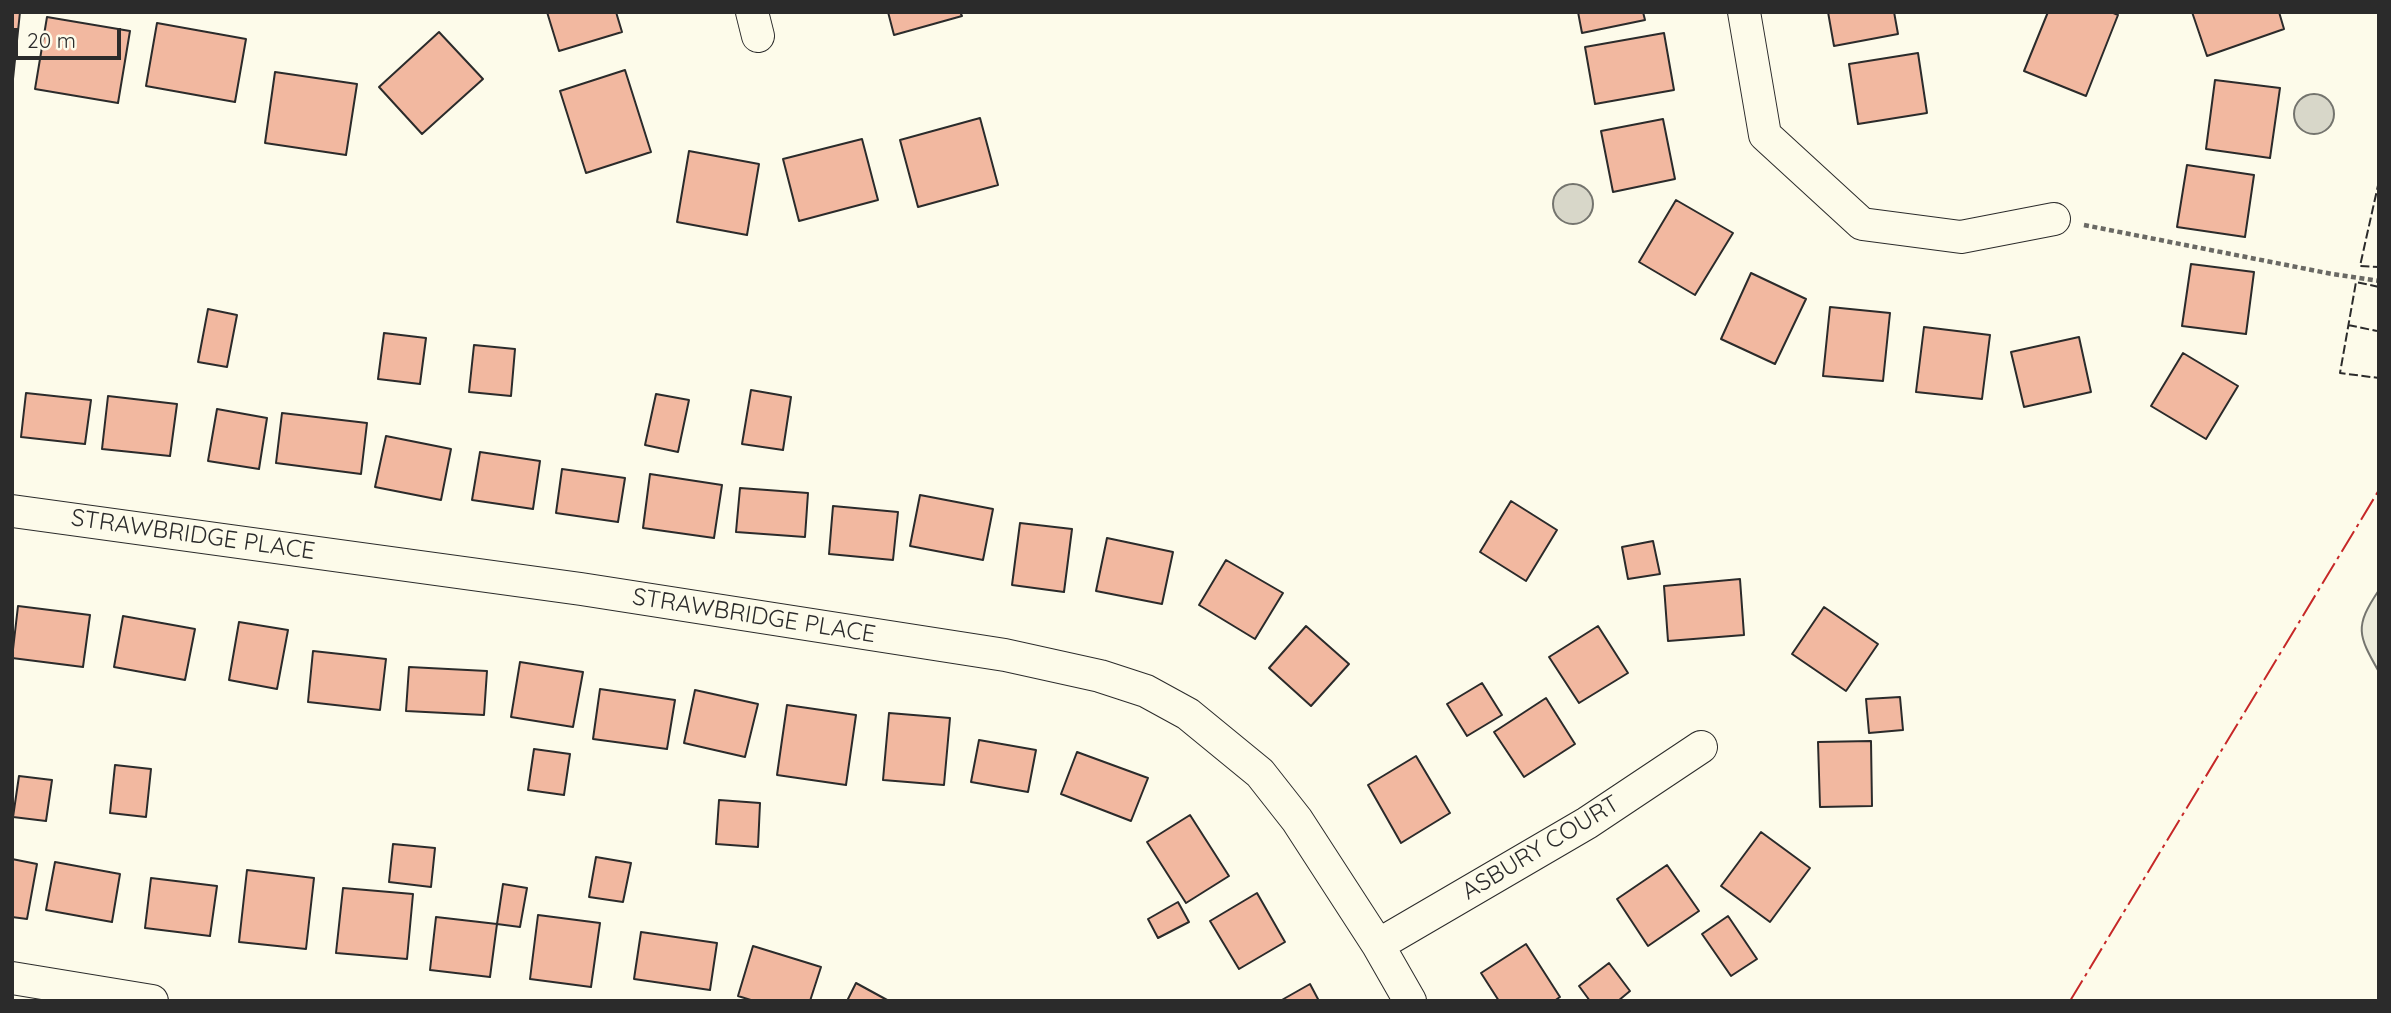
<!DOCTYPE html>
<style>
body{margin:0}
#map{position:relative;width:2391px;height:1013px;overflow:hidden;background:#fdfbea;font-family:Quicksand,sans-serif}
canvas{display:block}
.frame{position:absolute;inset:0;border:14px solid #2b2b2b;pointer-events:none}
.scale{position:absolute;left:14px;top:28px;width:107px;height:32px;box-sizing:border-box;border:4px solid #2b2b2b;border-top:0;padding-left:9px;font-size:21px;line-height:24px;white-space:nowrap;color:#2b2b2b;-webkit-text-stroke:5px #fdfbea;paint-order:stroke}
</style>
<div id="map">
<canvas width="2391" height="1013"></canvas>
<div class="frame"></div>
<div class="scale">20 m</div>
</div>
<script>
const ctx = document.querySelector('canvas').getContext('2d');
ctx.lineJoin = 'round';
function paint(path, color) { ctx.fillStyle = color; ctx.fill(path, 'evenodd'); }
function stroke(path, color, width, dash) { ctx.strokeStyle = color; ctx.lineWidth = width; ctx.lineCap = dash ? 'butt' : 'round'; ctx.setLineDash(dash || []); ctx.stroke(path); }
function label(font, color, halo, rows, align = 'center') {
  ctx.font = font + ' Quicksand,sans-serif'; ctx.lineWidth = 5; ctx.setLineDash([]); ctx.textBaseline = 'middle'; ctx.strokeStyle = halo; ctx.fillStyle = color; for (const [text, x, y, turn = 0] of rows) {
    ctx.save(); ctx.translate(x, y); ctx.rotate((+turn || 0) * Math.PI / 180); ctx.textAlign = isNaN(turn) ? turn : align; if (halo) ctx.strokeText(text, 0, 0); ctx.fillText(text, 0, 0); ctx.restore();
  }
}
const green = new Path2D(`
 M2379 590V672C2358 635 2354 627 2379 590Z`);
paint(green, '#ecebdb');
stroke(green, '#74746e', 2);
const water = new Path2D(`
 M2294 114a20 20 0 1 1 40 0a20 20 0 1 1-40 0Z
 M1553 204a20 20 0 1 1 40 0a20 20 0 1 1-40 0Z`);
paint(water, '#d8d7c9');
stroke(water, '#74746e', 2);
const building = new Path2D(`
 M12 12H20L13 79H12Z
 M547 12H616L622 32 559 51Z
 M888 12H960L962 16 894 35Z
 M1578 12H1643L1645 20 1582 33Z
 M1828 12H1894L1898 34 1834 46Z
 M2048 12H2111L2118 15 2086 96 2024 71Z
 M2192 12H2279L2284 29 2207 56Z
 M47 17 130 31 118 103 35 89Z
 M157 23 246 39 235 102 146 86Z
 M439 32 483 79 422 134 379 87Z
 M1664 33 1674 90 1595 104 1585 47Z
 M1918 53 1927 113 1858 124 1849 64Z
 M625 70 651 152 586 173 560 91Z
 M275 72 357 84 346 155 265 143Z
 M2215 80 2280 88 2270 158 2206 149Z
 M980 118 998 185 918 207 900 140Z
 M1663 119 1675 179 1613 192 1601 131Z
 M862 139 878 200 799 221 783 159Z
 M689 151 759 164 747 235 677 222Z
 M2187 165 2254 175 2245 237 2177 227Z
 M1676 200 1733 233 1695 295 1639 262Z
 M2191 264 2254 272 2246 334 2182 326Z
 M1751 273 1806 299 1775 364 1721 339Z
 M1830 307 1890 313 1883 381 1823 376Z
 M208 309 237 315 227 367 198 362Z
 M1924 327 1990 335 1982 399 1916 392Z
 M384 333 426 338 420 384 378 379Z
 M2079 337 2091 392 2024 407 2011 352Z
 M474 345 515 349 511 396 469 392Z
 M2183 353 2238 386 2206 439 2151 406Z
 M751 390 791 397 783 450 742 444Z
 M26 393 91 400 85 444 21 437Z
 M656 394 689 400 678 452 645 445Z
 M108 396 177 404 170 456 102 449Z
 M217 409 267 418 259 469 208 461Z
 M282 413 367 423 361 474 276 463Z
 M386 436 451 449 441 500 375 487Z
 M480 452 540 461 533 509 472 500Z
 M562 469 625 478 618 522 556 513Z
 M650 474 722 485 714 538 643 528Z
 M740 488 808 493 805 537 736 532Z
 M920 495 993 509 983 560 910 546Z
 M1511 501 1557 530 1526 581 1480 552Z
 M833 506 898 512 893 560 829 554Z
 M1020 523 1072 529 1064 592 1012 585Z
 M1107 538 1173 552 1162 604 1096 591Z
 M1653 541 1660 574 1628 579 1622 547Z
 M1226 560 1283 593 1255 639 1199 605Z
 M1740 579 1744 635 1668 641 1664 586Z
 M18 606 90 615 83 667 12 658Z
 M1824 607 1878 644 1846 691 1792 654Z
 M123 616 195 629 185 680 114 667Z
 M239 622 288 630 277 689 229 680Z
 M1306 626 1349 664 1311 706 1269 668Z
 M1598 626 1628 673 1579 703 1549 657Z
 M313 651 386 659 380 710 308 702Z
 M520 662 583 672 573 727 511 717Z
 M409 667 487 671 484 715 406 711Z
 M1482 683 1502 715 1467 736 1447 704Z
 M600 689 675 700 667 749 593 739Z
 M695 690 758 704 745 757 684 743Z
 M1900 697 1903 730 1869 733 1866 699Z
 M1546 698 1575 744 1524 777 1494 732Z
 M787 705 856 715 846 785 777 775Z
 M889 713 950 718 944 785 883 780Z
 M979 740 1036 750 1028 792 971 782Z
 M1871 741 1872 806 1820 807 1818 742Z
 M534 749 570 754 564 795 528 790Z
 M1077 752 1148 778 1131 821 1061 794Z
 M1416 756 1450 813 1401 843 1368 785Z
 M115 765 151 769 146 817 110 813Z
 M19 776 52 780 46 821 13 817Z
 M719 800 760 803 758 847 716 844Z
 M1190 815 1229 876 1186 903 1147 842Z
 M1761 832 1810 868 1770 922 1721 886Z
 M393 844 435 848 431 887 389 882Z
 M596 857 631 863 623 902 589 897Z
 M12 859 37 864 27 919 12 917Z
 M55 862 120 874 112 922 46 910Z
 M1667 865 1699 911 1648 946 1617 899Z
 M247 870 314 878 306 949 239 942Z
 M151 878 217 886 210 936 145 928Z
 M503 884 527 888 520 927 497 924Z
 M343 888 413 894 407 959 336 953Z
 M1257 893 1285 942 1239 969 1210 921Z
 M1178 902 1189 922 1158 938 1148 919Z
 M538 915 600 923 591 987 530 979Z
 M1728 916 1757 959 1731 976 1702 934Z
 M436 917 497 924 490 977 430 970Z
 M641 932 717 943 710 990 634 979Z
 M1526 944 1560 997 1554 1001H1499L1481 973Z
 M753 946 821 967 810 1001H754L738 996Z
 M1609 963 1630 991 1618 1001H1590L1579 986Z
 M856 983 889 1001H847Z
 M1310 984 1319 1001H1280Z`);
paint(building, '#f2b8a0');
stroke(building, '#2b2b2b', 2);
const minor = new Path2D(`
 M752 12 758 36
 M1744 12 1765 135 1862 224 1961 237 2054 219
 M12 511 581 589 1005 655 1100 676 1146 691 1188 714 1260 773 1297 820 1378 945 1410 1001
 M1378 945 1587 823 1701 747
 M12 978 152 1001`);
stroke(minor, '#2b2b2b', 34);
stroke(new Path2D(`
 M2084 225 2332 274 2379 281`), '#6a6964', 4.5, [5, 3.5]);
stroke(minor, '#fdfbea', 32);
stroke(new Path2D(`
 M2379 181 2360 266 2379 267
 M2379 287 2356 282 2340 373 2379 378
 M2348 325 2377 331`), '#2b2b2b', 2, [9, 3.5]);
stroke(new Path2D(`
 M2070 1001 2379 490`), '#c62828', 2, [24, 5, 3.5, 5]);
label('24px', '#2b2b2b', '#fdfbea', [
 ["STRAWBRIDGE PLACE",193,535,8],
 ["STRAWBRIDGE PLACE",754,616,9],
 ["ASBURY COURT",1541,848,-31]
]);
</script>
